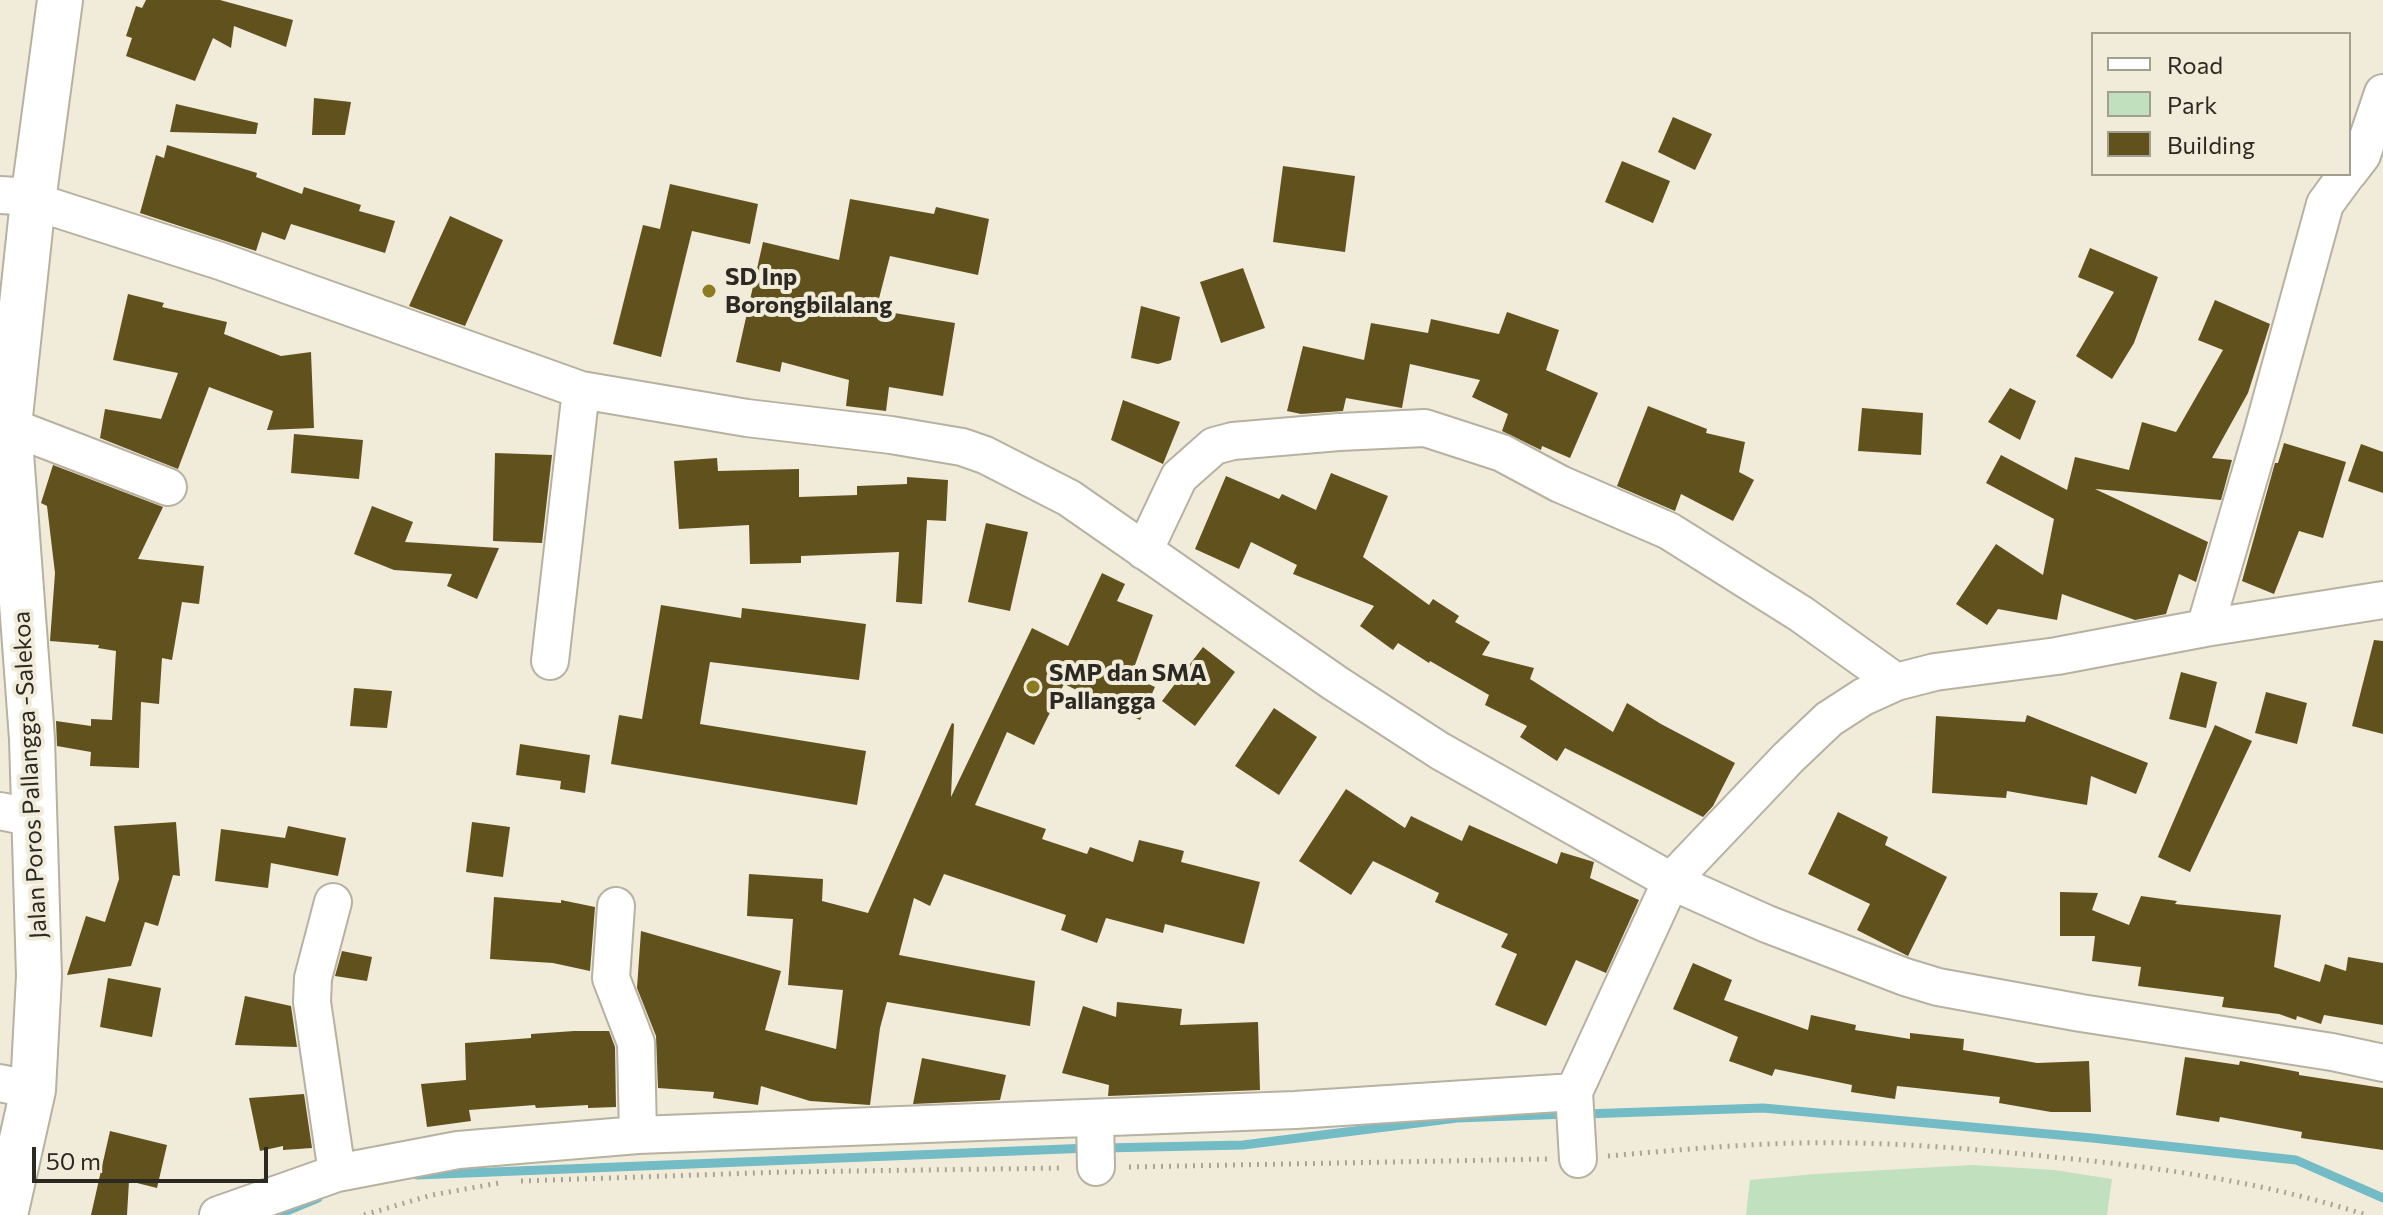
<!DOCTYPE html>
<style>
body{margin:0}
#map{position:relative;width:2383px;height:1215px;overflow:hidden;background:#f1ecda;font-family:Commissioner,sans-serif}
canvas{display:block}
.legend{position:absolute;left:2091px;top:32px;width:260px;height:144px;box-sizing:border-box;background:#f1ecda;border:2px solid #a29e90;margin:0;padding:10px 14px;list-style:none;font-size:24px;color:#2b2922}
.legend li{display:flex;align-items:center;gap:16px;height:40px}
.legend b{width:40px;border:2px solid #a29e90}
.scale{position:absolute;left:32px;top:1147px;width:236px;height:36px;box-sizing:border-box;border:4px solid #2b2922;border-top:0;padding-left:10px;font-size:24px;line-height:28px;white-space:nowrap;color:#2b2922;-webkit-text-stroke:6px #f1ecda;paint-order:stroke}
</style>
<div id="map">
<canvas width="2383" height="1215"></canvas>
<ul class="legend">
<li><b style="height:10px;background:#fff"></b>Road</li>
<li><b style="height:22px;background:#c0e0be"></b>Park</li>
<li><b style="height:22px;background:#61511d"></b>Building</li>
</ul>
<div class="scale">50 m</div>
</div>
<script>
const ctx = document.querySelector('canvas').getContext('2d');
ctx.lineJoin = 'round';
function paint(path, color) { ctx.fillStyle = color; ctx.fill(path, 'evenodd'); }
function stroke(path, color, width, dash) { ctx.strokeStyle = color; ctx.lineWidth = width; ctx.lineCap = dash ? 'butt' : 'round'; ctx.setLineDash(dash || []); ctx.stroke(path); }
function label(font, color, halo, rows, align = 'center') {
  ctx.font = font + ' Commissioner,sans-serif'; ctx.lineWidth = 8; ctx.setLineDash([]); ctx.textBaseline = 'middle'; ctx.strokeStyle = halo; ctx.fillStyle = color; for (const [text, x, y, turn = 0] of rows) {
    ctx.save(); ctx.translate(x, y); ctx.rotate((+turn || 0) * Math.PI / 180); ctx.textAlign = isNaN(turn) ? turn : align; if (halo) ctx.strokeText(text, 0, 0); ctx.fillText(text, 0, 0); ctx.restore();
  }
}
paint(new Path2D(`
 M1972 1165 2054 1170 2112 1179 2107 1215H1746L1750 1180 1815 1174Z`), '#c0e0be');
stroke(new Path2D(`
 M1583 1114 1763 1108 2092 1138 2296 1160 2383 1198
 M1104 1148 1243 1145 1457 1118 1568 1114
 M417 1175 1090 1148
 M277 1215 318 1198`), '#73bbc5', 9);
paint(new Path2D(`
 M146 0H220L293 20 286 47 234 26 231 48 213 38 195 81 126 56 132 38 126 36 136 6 142 8Z
 M314 98 351 102 345 135H312Z
 M176 104 258 123 256 134 170 132Z
 M1673 117 1712 134 1695 170 1658 152Z
 M167 145 257 173 256 177 302 194 304 187 361 205 359 211 395 221 385 253 291 224 285 240 262 232 256 251 140 213 156 155 164 158Z
 M1622 161 1670 181 1653 223 1605 202Z
 M1283 166 1355 176 1345 252 1273 242Z
 M670 184 758 204 750 244 692 231 661 357 613 344 643 225 660 229Z
 M850 199 934 214 936 207 989 219 978 275 890 256 876 310 955 323 943 396 889 387 886 411 846 406 849 380 782 362 780 372 736 362 763 242 839 260Z
 M450 216 503 240 465 326 409 306Z
 M2090 248 2158 277 2134 343 2112 379 2076 356 2114 292 2078 277Z
 M1243 268 1265 328 1221 343 1200 282Z
 M128 294 164 303 162 307 227 322 224 334 281 356 311 352 314 428 267 430 273 411 209 387 178 469 100 438 105 409 161 419 178 373 113 360Z
 M2215 300 2270 324 2248 393 2212 458 2232 460 2221 500 2095 489 2208 542 2196 582 2179 574 2166 614 2135 620 2062 594 2057 620 1998 609 1987 625 1956 604 1996 544 2043 575 2054 519 1986 483 2001 455 2067 490 2075 457 2129 470 2142 422 2176 432 2223 350 2198 340Z
 M1141 306 1180 317 1171 360 1158 364 1131 358Z
 M1507 312 1559 330 1546 370 1598 393 1570 458 1542 446 1541 450 1502 431 1508 414 1472 397 1480 380 1410 364 1402 408 1346 398 1343 411 1301 414 1287 411 1303 346 1364 360 1371 323 1428 333 1431 319 1499 334Z
 M2010 388 2036 401 2020 440 1988 422Z
 M1123 400 1180 422 1163 464 1111 440Z
 M1648 406 1707 429 1706 433 1745 442 1739 472 1754 480 1733 521 1681 494 1675 511 1617 486Z
 M1862 408 1923 413 1921 455 1858 451Z
 M294 434 363 440 359 479 291 473Z
 M2284 443 2346 462 2323 538 2299 531 2274 594 2242 581 2275 463H2278Z
 M2361 444 2383 452V493L2348 481Z
 M495 453 552 455 542 543 493 541Z
 M717 458 718 471 799 469V497L857 495V486L907 484V477L948 480 946 521 927 520 922 604 896 602 899 552 801 556V563L750 564 749 525 679 529 674 461Z
 M53 465 163 507 138 559 204 566 199 604 182 602 172 660 162 658 159 704 141 702 139 768 90 766 91 752 57 746 56 721 91 726V719L112 720 116 651 98 648 99 645 50 641 55 573 47 506 41 503Z
 M1331 473 1388 496 1363 557 1429 605 1433 599 1459 616 1455 622 1490 642 1482 655 1534 668 1530 679 1613 732 1627 703 1661 724 1735 763 1713 806 1703 817 1565 748 1557 761 1520 737 1527 726 1485 705 1489 695 1430 661 1429 663 1398 643 1393 650 1360 626 1374 606 1293 574 1297 565 1251 542 1239 569 1195 549 1226 476 1279 499 1282 494 1316 510Z
 M372 506 413 522 405 542 499 548 477 599 447 586 452 574 394 570 354 554Z
 M986 523 1028 532 1010 611 968 602Z
 M1102 573 1125 584 1117 601 1153 615 1131 676 1155 687 1140 720 1064 684 1034 745 1007 732 975 805 1046 829 1042 839 1087 854 1090 847 1133 862 1139 840 1184 851 1181 862 1260 882 1244 944 1165 924 1163 933 1106 918 1097 943 1061 930 1066 915 944 874 930 906 914 898 899 955 1035 981 1030 1026 887 1002 880 1028 870 1105 810 1101 761 1086 758 1105 713 1098 714 1092 658 1088 656 1036 637 988 641 931 781 971 765 1030 836 1049 843 990 788 985 793 919 747 916 749 874 823 879 822 901 868 913 952 723 954 724 951 797 1032 628 1068 646Z
 M661 605 741 618 742 608 866 624 859 680 710 662 700 724 866 751 857 805 611 764 619 715 642 719Z
 M2374 640 2383 641V734L2352 726Z
 M1203 647 1235 672 1195 726 1162 701Z
 M2181 672 2217 682 2206 728 2169 719Z
 M354 688 392 691 387 728 350 726Z
 M2266 692 2307 703 2297 744 2255 733Z
 M1274 708 1317 737 1279 795 1235 766Z
 M2027 715 2148 763 2136 794 2091 776 2087 805 2007 791 2006 798 1932 793 1936 716 2025 722Z
 M2215 725 2252 741 2190 872 2158 857Z
 M520 744 590 755 585 793 560 789 561 781 516 775Z
 M1346 789 1405 828 1411 816 1462 841 1469 825 1557 864 1561 852 1594 862 1590 878 1639 900 1606 973 1576 960 1546 1026 1495 1005 1517 954 1501 947 1508 934 1435 902 1439 893 1373 861 1351 895 1299 861Z
 M1838 812 1888 837 1885 845 1947 877 1908 956 1857 930 1870 904 1808 874Z
 M176 822 180 876 173 875 158 926 145 922 131 966 67 975 86 916 105 922 119 879 114 826Z
 M472 822 510 827 503 877 466 872Z
 M288 826 346 838 338 876 271 863 268 888 215 881 221 829 285 838Z
 M2060 892 2098 893 2092 910 2129 925 2141 896 2177 901 2175 904 2281 915 2274 967 2320 982 2325 964 2346 971 2348 957 2383 963V1025L2324 1015 2321 1024 2297 1016 2296 1020 2279 1014 2222 1007 2224 997 2138 986 2141 967 2092 961 2095 936H2060Z
 M494 897 561 903V900L595 907 590 971 553 963 490 959Z
 M342 951 372 957 367 981 335 976Z
 M1693 963 1732 980 1724 1000 1808 1030 1811 1015 1856 1025 1855 1030 1910 1039V1033L1964 1039 1963 1050 2037 1063 2089 1061 2091 1112H2051L1999 1103 2000 1097 1897 1086 1895 1099 1851 1092 1852 1085 1775 1069 1772 1076 1729 1061 1738 1037 1673 1009Z
 M108 978 161 988 152 1037 100 1027Z
 M245 996 291 1006 297 1047 235 1045Z
 M1117 1002 1182 1009 1180 1025 1258 1022 1260 1090 1108 1096 1109 1085 1062 1073 1083 1006 1116 1017Z
 M574 1031H609L615 1047 616 1107 588 1108V1105L536 1108 535 1105 469 1110 471 1121 427 1127 421 1084 466 1080 465 1043 531 1038V1034Z
 M2185 1057 2239 1065 2240 1061 2299 1072V1075L2383 1088V1150L2301 1138 2302 1132 2220 1117 2219 1122 2176 1115Z
 M922 1058 1006 1075 1000 1100 913 1104Z
 M304 1094 312 1148 283 1150V1146L260 1151 249 1098Z
 M110 1131 167 1145 157 1188 129 1181 127 1215H91Z`), '#61511d');
const minor = new Path2D(`
 M2349 172 2362 155 2383 93
 M0 195 17 196 220 261 581 390 747 418 891 435 962 447 985 455 1069 498 1335 683 1440 751 1671 881 1767 924 1905 977 1938 987 2081 1013 2332 1052 2383 1063
 M9 426 168 487
 M1144 551 1179 477 1214 446 1233 441 1339 432 1425 428 1502 453 1560 484 1669 531 1801 614 1896 682
 M2205 628 2263 430 2325 204 2347 174
 M550 661 581 390
 M0 811 34 818
 M333 902 313 978 312 1002 337 1173
 M616 906 611 978 636 1043 638 1135
 M0 1083 33 1090
 M1095 1118 1096 1167
 M1578 1159 1574 1092 1671 881 1788 758 1829 719 1863 697 1896 682 1935 672 2057 656 2205 628 2383 600
 M218 1215 337 1173 458 1150 638 1135 1295 1110 1574 1092`);
const major = new Path2D(`
 M5 1215 33 1090 39 976 32 739 9 426 33 201 60 0`);
stroke(minor, '#b6b1a0', 40);
stroke(major, '#b6b1a0', 48);
stroke(new Path2D(`
 M1608 1156C1689 1149 1770 1141 1851 1143 1922 1144 1992 1151 2063 1158 2165 1168 2268 1183 2366 1215
 M1129 1167 1547 1159
 M521 1181 785 1172 1063 1168
 M364 1215 432 1195 499 1183`), '#a8a496', 5, [2, 6]);
stroke(minor, '#fff', 36);
stroke(major, '#fff', 44);
for (const [x, y, r, color] of [
 [709,291,8,"#8d7b20"],
 [1033,687,8,"#8d7b20"]
]) { const dot = new Path2D(); dot.arc(x, y, r, 0, 2 * Math.PI); ctx.fillStyle = color; ctx.fill(dot); stroke(dot, '#f1ecda', 3); }
label('bold 24px', '#2b2922', '#f1ecda', [
 ["SD Inp",725,277],
 ["Borongbilalang",725,305],
 ["SMP dan SMA",1049,673],
 ["Pallangga",1049,701]
], 'left');
label('24px', '#2b2922', '#f1ecda', [
 ["Jalan Poros Pallangga -Salekoa",30,775,-93]
]);
</script>
